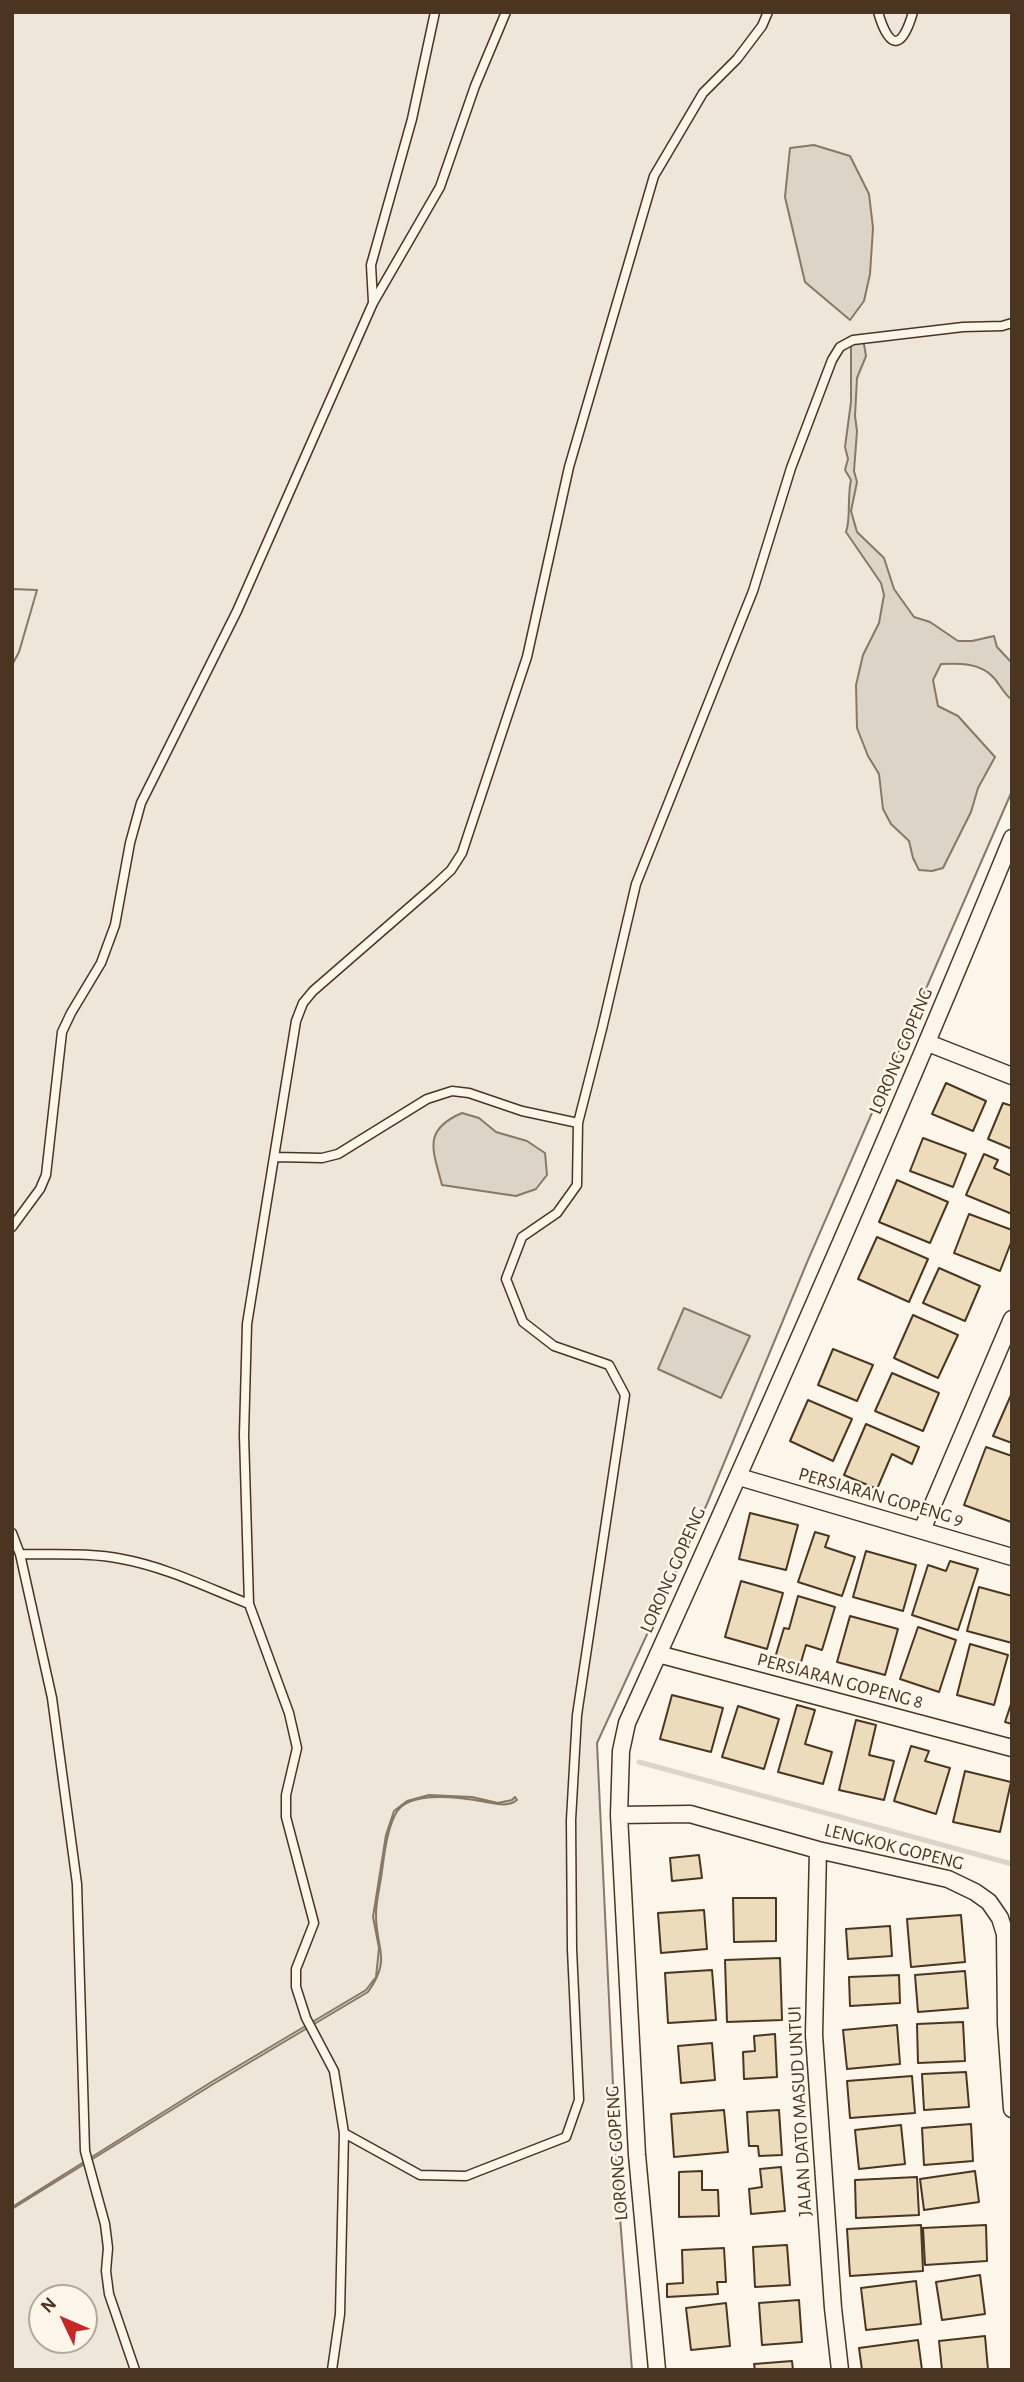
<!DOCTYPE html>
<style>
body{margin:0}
#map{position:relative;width:1024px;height:2382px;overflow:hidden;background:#fbf6e9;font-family:"Alegreya Sans",sans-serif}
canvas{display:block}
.frame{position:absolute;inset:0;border:14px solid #4a3520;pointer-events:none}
.north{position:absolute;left:28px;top:2284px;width:70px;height:70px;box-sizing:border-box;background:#fbf6e9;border:2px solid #b4a999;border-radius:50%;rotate:314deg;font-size:19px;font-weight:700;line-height:28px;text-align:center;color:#4a3520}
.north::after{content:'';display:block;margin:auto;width:24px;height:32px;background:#c62828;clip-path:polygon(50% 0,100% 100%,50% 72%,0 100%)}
</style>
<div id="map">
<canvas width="1024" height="2382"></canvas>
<div class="frame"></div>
<div class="north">N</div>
</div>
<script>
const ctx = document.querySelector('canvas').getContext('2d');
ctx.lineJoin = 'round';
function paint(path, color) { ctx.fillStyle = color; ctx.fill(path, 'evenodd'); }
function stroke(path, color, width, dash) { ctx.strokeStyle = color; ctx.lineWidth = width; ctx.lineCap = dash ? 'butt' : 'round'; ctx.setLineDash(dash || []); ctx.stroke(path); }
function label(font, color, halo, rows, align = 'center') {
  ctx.font = font + ' "Alegreya Sans",sans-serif'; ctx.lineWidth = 5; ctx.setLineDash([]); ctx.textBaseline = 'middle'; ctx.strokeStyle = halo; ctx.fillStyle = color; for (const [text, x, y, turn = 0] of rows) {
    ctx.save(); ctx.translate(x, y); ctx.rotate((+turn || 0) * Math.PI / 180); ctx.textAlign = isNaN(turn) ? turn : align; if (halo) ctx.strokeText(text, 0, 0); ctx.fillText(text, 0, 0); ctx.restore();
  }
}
const green = new Path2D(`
 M12 12H1012V791L808 1260 707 1504 597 1743 618 2192 632 2370H12ZM42 2298H84V2340H42Z`);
paint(green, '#ede6d9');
stroke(green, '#887966', 2);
const parking = new Path2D(`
 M12 589 37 590 19 652 12 665Z`);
paint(parking, '#ede7d9');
stroke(parking, '#887966', 2);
const water = new Path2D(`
 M814 145 850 156 869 194 873 228 870 274 864 301 850 320 805 282 785 197 790 148Z
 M863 338 866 356 857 378 855 416 857 431 854 471 857 482 851 511 857 532 884 558 894 589 914 617 930 622 958 641H972L994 636 997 647 1012 663V700C1004 694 1000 685 994 678 981 663 960 663 941 664L933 680 938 706 958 716 995 757 978 788 971 812 943 868 932 871 919 870 913 858 909 841 891 824 883 809 879 774 868 756 857 728 856 685 863 655 879 623 884 595 881 583 846 532C851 519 847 497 851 480L845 470 848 459 845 447 851 402V341Z
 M462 1113 479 1118 496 1132 527 1141 545 1153 547 1175 536 1189 516 1196 442 1185C433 1150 422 1130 462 1113Z
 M684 1308 750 1336 721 1398 658 1369Z
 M429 1795 472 1797 498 1803 512 1800 515 1797 517 1800C509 1807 497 1804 486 1802 464 1798 407 1789 395 1815 386 1833 384 1858 381 1878 379 1890 376 1903 376 1915 376 1950 392 1958 368 1992L215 2083 12 2209V2207L213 2081 366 1990 376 1977 379 1948 373 1917 386 1835 394 1811 407 1801Z`);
paint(water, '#dcd4c6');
stroke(water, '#887966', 2);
stroke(new Path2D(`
 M639 1762 1012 1864`), '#dcd4c6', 5);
const building = new Path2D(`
 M946 1083 986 1101 973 1131 932 1114Z
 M1003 1103 1012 1106V1149L988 1139Z
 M923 1138 966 1154 953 1187 910 1171Z
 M984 1154 998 1160 994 1168 1012 1176V1214L966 1195Z
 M897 1180 948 1202 930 1243 879 1222Z
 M969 1214 1012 1230V1240L1000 1271 954 1253Z
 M877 1237 928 1259 909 1302 858 1279Z
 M939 1268 980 1286 965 1321 923 1303Z
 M913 1315 958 1335 938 1378 894 1358Z
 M833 1349 873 1365 857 1401 818 1385Z
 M892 1373 939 1393 923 1431 875 1411Z
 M1011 1395 1012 1396V1443L993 1436Z
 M808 1400 852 1419 833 1461 790 1441Z
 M866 1424 919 1447 912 1464 892 1454 877 1489 844 1475Z
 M986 1447 1012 1456 1011 1522 964 1505Z
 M750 1513 798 1525 786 1570 739 1559Z
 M815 1532 829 1536 825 1547 855 1557 842 1596 798 1582Z
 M866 1551 916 1565 903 1611 853 1597Z
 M950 1561 978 1569 958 1630 912 1615 928 1565 946 1571Z
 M741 1581 783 1593 767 1649 725 1637Z
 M979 1587 1012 1596V1643L967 1631Z
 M798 1596 835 1607 822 1650 806 1645 799 1669 774 1661 784 1628 789 1629Z
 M850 1616 898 1629 885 1675 837 1662Z
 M918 1627 956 1640 939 1692 900 1679Z
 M970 1644 1008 1655 994 1705 957 1695Z
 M672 1695 723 1708 711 1752 660 1739Z
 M1012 1701V1724L1005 1722Z
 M797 1705 815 1710 805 1744 832 1752 823 1784 778 1772Z
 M738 1706 779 1719 764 1769 722 1757Z
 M856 1720 876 1725 869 1755 894 1761 884 1800 839 1790Z
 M911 1746 929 1751 925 1761 950 1768 936 1814 894 1801Z
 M965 1771 1011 1782 1000 1832 953 1822Z
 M699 1855 702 1878 672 1881 670 1858Z
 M733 1898H776V1941L734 1942Z
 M704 1910 707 1949 661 1953 658 1913Z
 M961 1915 965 1962 911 1967 907 1919Z
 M890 1926 892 1956 848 1959 846 1929Z
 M780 1958 782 2020 727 2022 725 1960Z
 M712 1970 716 2020 668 2023 665 1973Z
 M965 1971 968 2008 918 2012 915 1975Z
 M899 1975 900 2003 850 2006 849 1977Z
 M963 2022 965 2061 918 2063 917 2024Z
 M897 2025 900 2064 847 2069 843 2030Z
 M775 2034 777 2077 744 2079 743 2052 755 2051 754 2036Z
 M712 2043 715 2080 681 2083 678 2046Z
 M966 2072 969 2107 924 2110 922 2074Z
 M912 2076 915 2113 850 2118 847 2081Z
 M724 2110 728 2152 674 2157 671 2114Z
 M779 2110 782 2155 759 2156 758 2146H749L747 2112Z
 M971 2124 973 2161 924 2165 922 2128Z
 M901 2125 905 2164 859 2169 855 2130Z
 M781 2167 785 2211 751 2214 749 2189 762 2187 760 2169Z
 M702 2171V2190H718L719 2216 679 2217V2172Z
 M975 2171 979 2202 924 2210 920 2179Z
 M917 2177 919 2215 856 2218 855 2180Z
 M921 2225 923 2271 850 2276 847 2229Z
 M986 2225 987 2261 925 2265 923 2228Z
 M787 2245 790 2285 755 2287 753 2247Z
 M724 2248 726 2282H717L718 2294 667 2297V2284L683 2283 682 2250Z
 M980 2275 985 2314 942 2320 936 2282Z
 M916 2281 921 2324 866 2330 861 2288Z
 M799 2300 802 2342 762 2345 759 2303Z
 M726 2303 730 2346 691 2350 686 2308Z
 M985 2336 988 2370H942L939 2341Z
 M918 2340 922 2370H862L859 2348Z
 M792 2361 793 2370H755L754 2364Z`);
paint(building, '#ecdcbc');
stroke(building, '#4a3520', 2);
const lane = new Path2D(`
 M878 12C889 50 902 51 913 12
 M373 302 371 265 412 119 435 12
 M578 1123 602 1029 636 884 753 591 791 468 832 360 840 347 853 340 963 327 1002 326 1012 323
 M276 1157 322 1158 338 1154 427 1099 452 1091 469 1093 522 1111 578 1123 577 1185 557 1213 522 1237 506 1279 523 1322 554 1346 609 1365 625 1395 577 1715 571 1820 572 1949 579 2100 566 2137 466 2176 420 2175 344 2133
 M12 1227 40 1189 46 1175 62 1032 71 1013 101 963 115 925 130 843 141 803 237 611 373 303 440 187 475 86 506 12
 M12 1533 20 1554 52 1698 77 1884 85 2151 105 2224 108 2248 106 2271 109 2294 135 2370
 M20 1554C53 1555 89 1552 122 1559 166 1567 208 1588 249 1604
 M332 2370 340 2314 344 2133 334 2071 306 2018 296 1987V1969L314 1923 286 1817V1795L297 1748 289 1713 249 1604 244 1435 247 1324 296 1021 303 1003 313 991 435 885 451 870 462 853 527 657 569 467 654 176 703 93 737 59 762 26 768 12`);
const street = new Path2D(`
 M928 1043 1012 1076
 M739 1477 1012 1557
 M922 1530 1012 1319
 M658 1654 1012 1748
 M619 1815 690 1814 818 1850 948 1879 975 1892 989 1902 1000 1918 1005 1934 1006 2024 1012 2109
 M818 1850 814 2035 833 2308 840 2370
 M657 2370 637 2155 619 1815 621 1751 627 1723C760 1430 890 1136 1012 838`);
stroke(lane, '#4a3520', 11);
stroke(street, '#4a3520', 19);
stroke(lane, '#fbf6e9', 8);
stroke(street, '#fbf6e9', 16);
label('19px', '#4a3520', '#fbf6e9', [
 ["LORONG GOPENG",901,1051,-67],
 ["PERSIARAN GOPENG 9",881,1497,16],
 ["LORONG GOPENG",673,1570,-66],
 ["PERSIARAN GOPENG 8",840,1681,15],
 ["LENGKOK GOPENG",894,1847,14],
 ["JALAN DATO MASUD UNTUI",800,2111,-93],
 ["LORONG GOPENG",617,2153,-94]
]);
</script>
